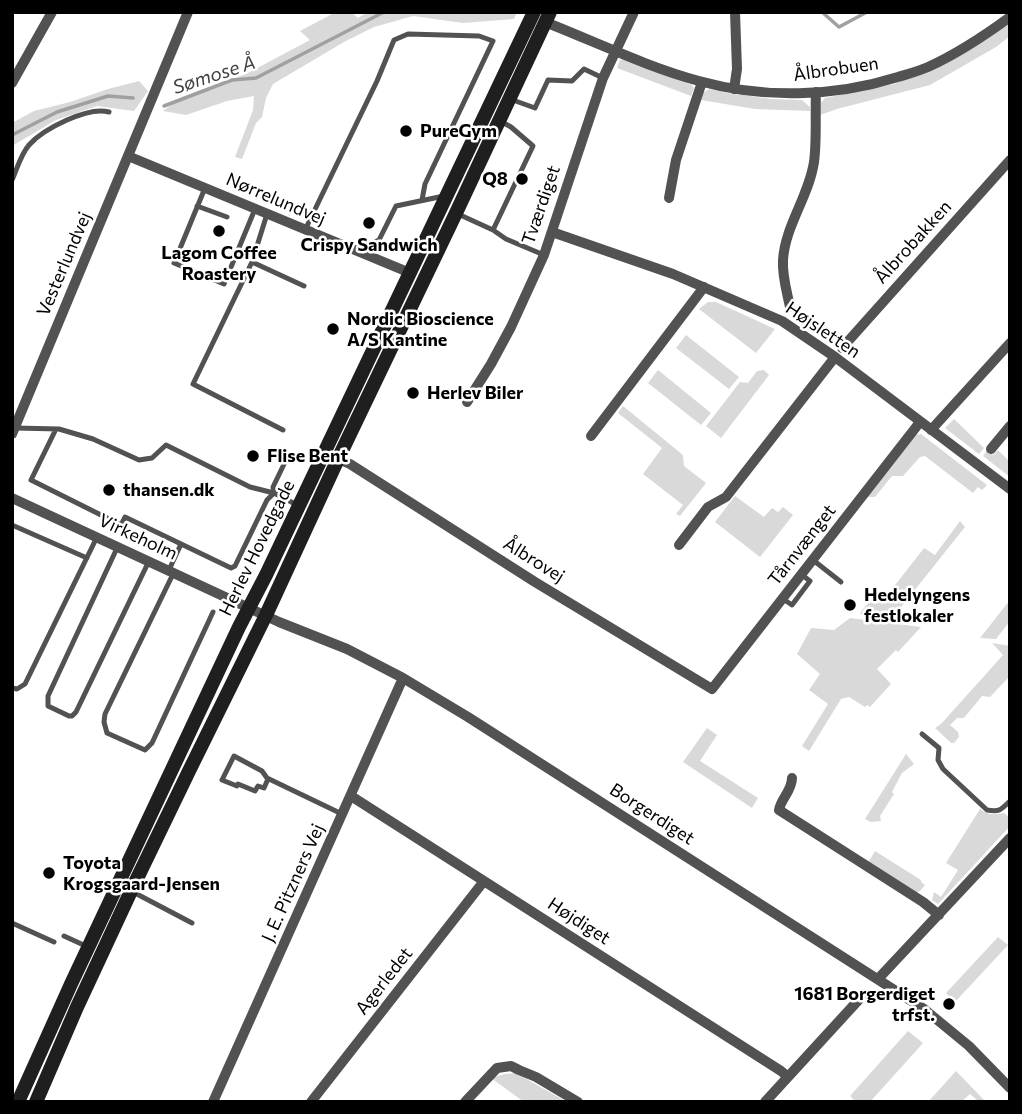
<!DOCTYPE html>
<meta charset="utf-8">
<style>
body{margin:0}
#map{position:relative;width:1022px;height:1114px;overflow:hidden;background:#fff;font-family:Commissioner,sans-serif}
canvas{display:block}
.frame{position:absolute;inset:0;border:14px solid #000;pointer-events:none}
</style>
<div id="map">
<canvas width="1022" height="1114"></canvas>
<div class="frame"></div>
</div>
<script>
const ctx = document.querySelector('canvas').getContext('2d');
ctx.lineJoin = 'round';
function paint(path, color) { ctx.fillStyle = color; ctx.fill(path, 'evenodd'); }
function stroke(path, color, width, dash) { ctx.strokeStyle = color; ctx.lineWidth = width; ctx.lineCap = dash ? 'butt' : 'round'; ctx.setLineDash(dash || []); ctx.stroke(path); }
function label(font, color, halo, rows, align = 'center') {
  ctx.font = font + ' Commissioner,sans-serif'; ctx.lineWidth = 5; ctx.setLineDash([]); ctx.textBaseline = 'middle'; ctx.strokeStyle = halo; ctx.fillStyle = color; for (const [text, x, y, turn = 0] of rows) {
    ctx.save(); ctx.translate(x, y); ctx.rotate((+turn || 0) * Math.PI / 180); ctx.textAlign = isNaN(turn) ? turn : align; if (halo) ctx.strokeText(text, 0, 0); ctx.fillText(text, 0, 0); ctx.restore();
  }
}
paint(new Path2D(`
 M336 12H351L358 18 368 12H517L514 19 463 23 413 16 374 27 344 42 273 84 266 98 262 117 256 123 242 159 235 157 253 110 254 96 227 101 186 115 163 111 182 97 246 74 310 40 300 31Z
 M1010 22V36L996 47 930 85 837 109 820 115V104L825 98 894 84 921 74Z
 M624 59 692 85 694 88 691 96 617 68 620 60Z
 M139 81 148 91 134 111 97 106 56 120 12 146V123L34 111 70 102 108 89Z
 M709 89 734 94 772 99 802 100 810 107V111L755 109 701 100 703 93Z
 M708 302H716L775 329 756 353 699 309Z
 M686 335 739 377 729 389 676 348Z
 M658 370 711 413 701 425 648 383Z
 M764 370 769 375 721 438 706 426 740 382 748 383 757 371Z
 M623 406 683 455 684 466 706 483 680 516 676 514 683 505 643 474 662 448 618 413Z
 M954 419 984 448 979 454 945 428Z
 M921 434 987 485 982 490 978 487 973 493 925 456 920 457 903 476H892L875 497H865L914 435Z
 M987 450 993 455 998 450 1010 462V477L983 456Z
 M735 496 764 517 772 508 778 512 783 507 793 515 760 557 715 522Z
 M960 521 965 527 898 611 914 624 863 616 860 613 877 592 885 598 924 548 935 555Z
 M1010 600V621L996 639 980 638Z
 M850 618 921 627 898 652 896 650 877 669 891 684 870 707 867 705 865 707 849 697 841 699 809 751 802 746 828 704 809 690 820 674 797 654 811 628 834 630Z
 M992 643 1010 646V676L990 697 982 696 964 718H957L950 725 958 732 959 737 954 743H951L935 728 941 724 1003 655Z
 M707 728 717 735 700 761 758 798 752 808 683 762Z
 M906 754 914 764 902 773 892 792 894 794 880 816 881 821 871 822 865 819Z
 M980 809C988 815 993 815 1004 813L1010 818V826L938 904 932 900 934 892 941 897 958 870 946 863Z
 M875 851 921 880V882L925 885 920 891 915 893 868 863Z
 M998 937 1008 945 955 1002 946 993Z
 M908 1031 923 1043 870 1102H856L850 1096Z
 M956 1071 986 1102H979L970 1094 961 1102H928Z
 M516 1073 567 1102H524L491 1078 505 1074Z`), '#d9d9d9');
stroke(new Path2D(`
 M822 12 839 27 867 12
 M164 106 232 80 256 78 384 12
 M12 135 57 112 108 96 133 98`), '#a0a0a0', 3.5);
stroke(new Path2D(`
 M510 99 535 108 548 80 572 81 584 69 603 78
 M12 180C17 169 21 154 29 145 43 129 88 106 109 112
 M205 188 174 263 224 284 255 209
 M197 206 227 217
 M267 214 252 262 193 384 283 430
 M458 214 493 230 506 239 544 255
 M305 230 377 81 394 40 408 34 479 36 493 41 425 184 422 200
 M493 230 533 146 511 127 502 122
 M366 255 370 245 379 240 396 206 444 196
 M252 262 304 286
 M15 428 59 429 93 439 139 460 152 458 166 445 250 487 274 493 267 500 235 566 231 568 125 517 121 525 31 480 56 429
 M287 458 273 487 274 493 299 506
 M12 525 87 558
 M118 546 48 696V706L69 716H72L76 712 149 561
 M813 560 841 582
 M169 570 181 544
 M174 572 105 714 104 722 107 733 145 750 152 743 213 612
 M783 599 792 605 810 581 802 575
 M12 688 17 689 25 684 97 537
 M922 734 939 748 938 760 943 769 987 810C1000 812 1001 810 1010 801
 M268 779 264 788 258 786 255 791 238 784 237 786 222 780 234 756 262 771 267 778 342 814
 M133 892 192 923
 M12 923 54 942
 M64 936 88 947`), '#525252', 5);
stroke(new Path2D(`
 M545 22C596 42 647 67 699 81 764 99 834 97 898 77 908 74 919 71 928 67 957 54 984 36 1010 17
 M12 83 52 12
 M734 89 737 69 735 12
 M128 156 403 270 410 275
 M669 198 676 160 702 82
 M552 232 673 274 782 321 835 357 1010 489
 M790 307C787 292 782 276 783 260 785 226 809 196 814 162 817 140 815 115 816 92
 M842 348 1010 160
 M467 402 491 364 511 327 544 255 603 78 634 12
 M931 430 1010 343
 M12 434 188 12
 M591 436 704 287
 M991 449 1010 426
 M338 459 350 464 535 582 712 689 920 422
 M12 498 279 622 347 649 403 678 468 717 924 1009 969 1046 1010 1088
 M679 545 708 507 726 497 835 357
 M792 778C792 791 781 798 779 810L923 902 939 915
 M351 796 781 1071 788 1077
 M878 979 1010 838
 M213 1102 403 678
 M311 1102 484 881
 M465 1102 497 1068 511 1066 519 1070 536 1077 578 1102
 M765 1102 864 994`), '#525252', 10);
stroke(new Path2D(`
 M18 1102 71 984 239 627 266 575 534 12
 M36 1102 77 1007 131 891 189 771 266 615 338 459 456 213 550 12`), '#1f1f1f', 14);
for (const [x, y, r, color] of [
 [406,131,7,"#000"],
 [522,179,7,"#000"],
 [369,223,7,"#000"],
 [219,231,7,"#000"],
 [333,329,7,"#000"],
 [413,393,7,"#000"],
 [253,456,7,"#000"],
 [109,490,7,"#000"],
 [850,605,7,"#000"],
 [49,873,7,"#000"],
 [949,1004,7,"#000"]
]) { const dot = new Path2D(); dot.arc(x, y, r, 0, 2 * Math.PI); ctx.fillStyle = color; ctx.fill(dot); stroke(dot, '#fff', 2.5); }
label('18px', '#000', '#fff', [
 ["Ålbrobuen",836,69,-8],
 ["Nørrelundvej",276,199,23],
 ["Tværdiget",541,205,-71],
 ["Ålbrobakken",913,242,-48],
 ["Vesterlundvej",64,264,-67],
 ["Højsletten",823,330,34],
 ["Virkeholm",138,537,25],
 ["Tårnvænget",802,545,-52],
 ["Herlev Hovedgade",257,548,-64],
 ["Ålbrovej",534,560,32],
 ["Borgerdiget",652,814,33],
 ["J. E. Pitzners Vej",293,883,-66],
 ["Højdiget",579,921,33],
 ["Agerledet",384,981,-52]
]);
label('bold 18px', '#000', '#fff', [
 ["PureGym",420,131],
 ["Q8",508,179,"right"],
 ["Crispy Sandwich",369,245,"center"],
 ["Lagom Coffee",219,253,"center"],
 ["Roastery",219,274,"center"],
 ["Nordic Bioscience",347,319],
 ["A/S Kantine",347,340],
 ["Herlev Biler",427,393],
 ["Flise Bent",267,456],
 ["thansen.dk",123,490],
 ["Hedelyngens",864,595],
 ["festlokaler",864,616],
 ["Toyota",63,863],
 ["Krogsgaard-Jensen",63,884],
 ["1681 Borgerdiget",935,994,"right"],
 ["trfst.",935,1015,"right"]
], 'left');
label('italic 19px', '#414141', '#fff', [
 ["Sømose Å",214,75,-18]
]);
</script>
